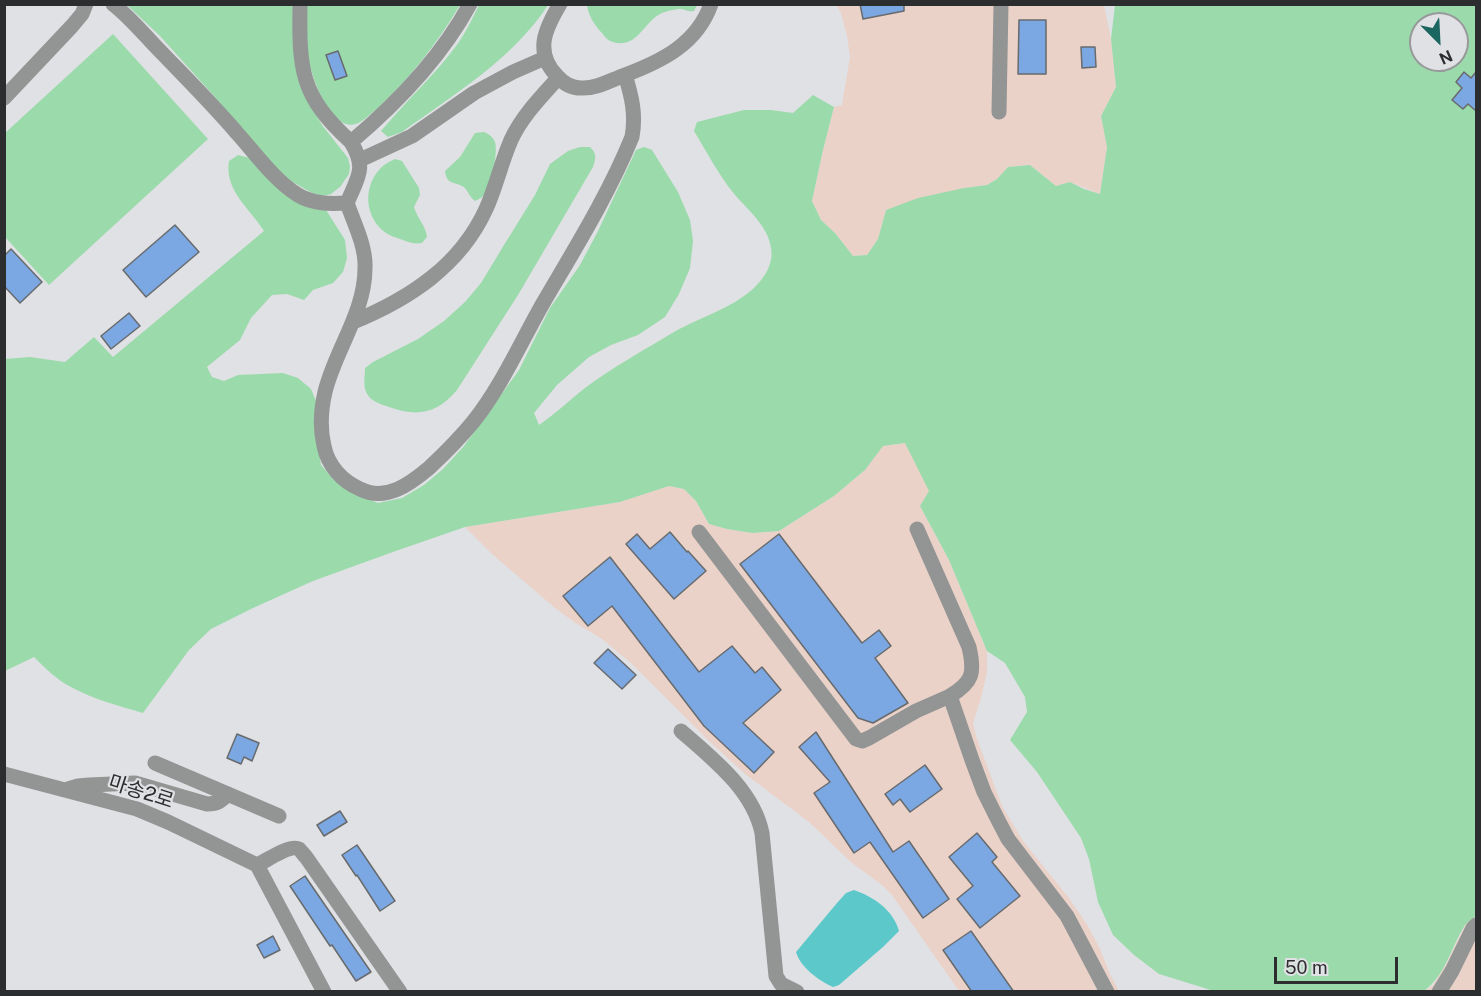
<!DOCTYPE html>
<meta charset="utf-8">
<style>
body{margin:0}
#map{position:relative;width:1481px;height:996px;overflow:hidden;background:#e0e1e4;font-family:"Public Sans",sans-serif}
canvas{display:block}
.frame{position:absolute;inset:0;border:6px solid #2c2d2e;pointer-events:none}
.north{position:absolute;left:1409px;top:12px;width:60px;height:60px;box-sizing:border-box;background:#e0e1e4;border:2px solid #98999b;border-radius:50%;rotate:156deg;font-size:16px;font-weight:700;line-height:24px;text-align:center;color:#2c2d2e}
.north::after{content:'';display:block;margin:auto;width:21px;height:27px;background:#1b6660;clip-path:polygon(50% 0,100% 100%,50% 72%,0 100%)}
.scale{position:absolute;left:1274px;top:957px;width:124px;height:27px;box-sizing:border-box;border:3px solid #2c2d2e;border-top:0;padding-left:8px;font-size:18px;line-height:21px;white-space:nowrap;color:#2c2d2e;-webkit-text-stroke:4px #e0e1e4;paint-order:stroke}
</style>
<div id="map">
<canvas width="1481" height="996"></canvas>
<div class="frame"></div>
<div class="north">N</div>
<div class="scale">50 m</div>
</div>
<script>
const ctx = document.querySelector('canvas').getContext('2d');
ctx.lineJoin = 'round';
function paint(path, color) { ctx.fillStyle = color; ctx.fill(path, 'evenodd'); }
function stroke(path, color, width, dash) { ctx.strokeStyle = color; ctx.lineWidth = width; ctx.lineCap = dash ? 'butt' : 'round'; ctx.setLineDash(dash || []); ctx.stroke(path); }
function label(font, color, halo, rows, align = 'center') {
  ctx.font = font + ' "Public Sans","Noto Sans KR",sans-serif'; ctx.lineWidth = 4.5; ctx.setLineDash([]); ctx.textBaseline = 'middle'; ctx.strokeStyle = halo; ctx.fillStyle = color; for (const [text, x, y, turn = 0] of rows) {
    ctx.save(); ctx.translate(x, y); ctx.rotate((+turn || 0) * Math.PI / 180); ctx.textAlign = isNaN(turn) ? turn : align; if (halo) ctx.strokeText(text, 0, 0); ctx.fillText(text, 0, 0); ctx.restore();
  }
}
paint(new Path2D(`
 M836 5H1104L1111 39 1116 87 1101 116 1107 147 1100 194 1070 182 1056 186 1030 165 1008 167 997 179 987 185 964 188 886 210 878 239 867 255 853 256 835 233 821 220 812 201 823 150 834 107 842 105 850 57 847 36 841 13Z
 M905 443 930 491 920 506 949 560 987 651V672L981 698 973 723 976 736 1002 806 1023 841 1069 898 1088 926 1100 949 1109 972 1119 991H959L892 895 882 885 852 863 809 822 745 774 708 740 632 664 602 639 574 622 555 608 492 554 465 527 620 502 669 486 684 489 696 501 709 524 727 529 752 533 779 531 834 496 865 470 883 446Z
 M1476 916V991L1424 992 1433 985 1445 966 1466 923Z`), '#ead2c9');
paint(new Path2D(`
 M127 5H293L307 99 322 125 348 158 350 166 349 174 340 187 331 194 322 196 312 193 291 181 268 160 214 96 160 36Z
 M307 5H460C438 42 410 78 378 108 371 113 364 121 356 124 327 132 308 66 306 46 304 32 307 18 307 5Z
 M479 5H548C513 59 453 95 402 132L388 137 381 131C406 101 436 74 459 42 467 30 473 17 479 5Z
 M587 5 697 4V5L694 11C688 12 687 10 681 9 676 9 667 11 662 13 645 20 639 46 617 43 610 42 606 39 602 33 595 26 588 15 587 5Z
 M1115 5H1476V916C1473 919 1468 921 1465 925 1451 947 1446 975 1424 991H1214L1159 974 1134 955 1113 935 1098 902 1089 859 1081 838 1037 772 1010 740 1027 712 1025 697 1005 663 987 651 949 560 920 506 929 491 905 443 883 446 865 470 834 496 779 531 752 533 727 529 709 524 696 501 684 489 669 486 620 502 465 527 390 553 313 581 253 608 211 629 189 650 143 713C119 706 93 699 71 687 57 680 45 668 34 657L5 671V359L30 357 65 362 94 337 113 357 264 231C250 209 224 190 229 161L238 155 250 158 282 192 310 208 326 210 345 240 347 258 343 272 333 283 313 290 304 300 287 294 272 295 251 318 240 340 207 367 212 377 224 381 238 375 283 373 298 378 311 389 316 401 318 445 321 465 333 479 355 494 378 503 402 498 424 485 443 469 464 446 519 370 550 308 580 265 598 231 636 150 644 147 652 150 678 192 690 220 693 241 690 268 679 294 665 317 638 335 611 345 589 357 557 385 534 413 539 425C555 414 570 400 585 388 613 367 644 350 674 332 700 317 731 309 754 288 764 278 774 264 771 248 768 223 741 205 728 186 715 168 705 149 694 131L697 122 744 110H771L793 113 813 95 834 107 823 150 812 201 821 220 835 233 853 256 867 255 878 239 886 210 918 198 964 188 987 185 997 179 1008 167 1030 165 1056 186 1070 182 1084 189 1100 194 1107 147 1101 116 1116 87 1111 39ZM1421 24H1457V60H1421Z
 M113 34 208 139 49 285 5 237V133Z
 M484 132C489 134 493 137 495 142 498 152 492 182 487 191 484 196 480 199 475 201 469 197 468 189 462 186 453 181 447 185 445 171L460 157 475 133Z
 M580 147H590C597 154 596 158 593 167L518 295 457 390C437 414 417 417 389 407 380 404 370 401 366 392 363 384 365 376 365 368L373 362 418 339 444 321 465 302 481 283 504 245 535 195 550 164 568 151Z
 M395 159 402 161 419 188 420 195 414 207C417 218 426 226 427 237L422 243C415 244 410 243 403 240 396 238 388 235 382 230 359 209 366 170 395 159Z`), '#9bdaab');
paint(new Path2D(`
 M854 890C874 897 893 910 899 931L883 947 839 985 833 987C819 981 800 967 796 952L837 903 846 893Z`), '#5cc8c9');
const building = new Path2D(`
 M860 4H904V11L863 19Z
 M1019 20H1046V74H1018Z
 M1081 47H1095L1096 67 1082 68Z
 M338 51 347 76 335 80 326 55Z
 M1464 72 1471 78 1476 72V111L1468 104 1463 109 1452 100 1462 88 1456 82Z
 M175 225 199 252 146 297 123 270Z
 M11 249 42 282 20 303 4 286V256Z
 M129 313 140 326 111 349 101 336Z
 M670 532 687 552 688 551 706 571 674 599 626 544 637 534 650 549Z
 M779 534 862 643 879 630 891 646 875 658 908 703 873 723 858 718 740 564Z
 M610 557 699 672 732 646 755 673 762 667 781 690 743 723 774 752 754 773 704 726 612 606 588 626 563 596Z
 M608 649 636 675 622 689 594 663Z
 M816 732 893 852 909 841 949 899 923 918 870 842 854 853 814 793 830 782 799 747Z
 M237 734 259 743 252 761 244 757 241 764 227 758Z
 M925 765 942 789 910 812 900 799 893 805 885 794Z
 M340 811 347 822 324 836 317 825Z
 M977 833 997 857 992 862 1020 896 980 928 957 899 973 886 949 857Z
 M357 845 395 901 380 911 357 875 356 876 342 855Z
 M305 876 371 972 356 981 332 945 330 946 290 886Z
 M971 931 1014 992H972L943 950Z
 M273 936 280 950 264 958 257 945Z`);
paint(building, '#7ba8e3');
stroke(building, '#686a6c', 1.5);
stroke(new Path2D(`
 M113 4C131 18 146 37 162 53 187 79 213 105 237 133 255 153 275 181 298 195 313 204 330 204 347 203
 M300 4C299 69 300 96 351 142
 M470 4C442 56 396 104 351 142 367 168 358 177 347 203 354 223 366 246 365 268 365 313 335 350 325 392 321 409 320 429 324 446 328 466 342 481 360 489 386 502 410 484 429 468 445 453 460 438 473 422 501 387 520 344 542 305 574 250 608 196 632 137 636 115 632 97 625 75 611 80 596 89 581 88 571 88 563 83 557 76 534 52 545 29 560 4
 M625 75C662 61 697 44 711 4
 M4 98 72 26 82 14 86 4
 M999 112 1001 4
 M360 160 412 136 474 93 513 72 545 58
 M353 322C409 299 460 266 486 209 496 187 501 163 511 140 522 116 541 97 558 78
 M917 529 969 647C975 673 973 682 950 696L972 760 984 792 998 820 1008 839 1067 916 1107 992
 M699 532 856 739 862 741 869 738 916 711 950 696
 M681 731C713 759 753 790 762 833L776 976 781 984 797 992
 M155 763 279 816
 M4 774 137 809 168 822 257 865
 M68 789 78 786 89 785 135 783 207 804C218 804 221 801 228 794
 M257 865C266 861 290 844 299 849 300 850 305 856 306 857L400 992
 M257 865 324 992
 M1439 992 1452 971 1473 928 1476 925`), '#939594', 15);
label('20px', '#2c2d2e', '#e0e1e4', [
 ["마송2로",141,792,18]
]);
</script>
